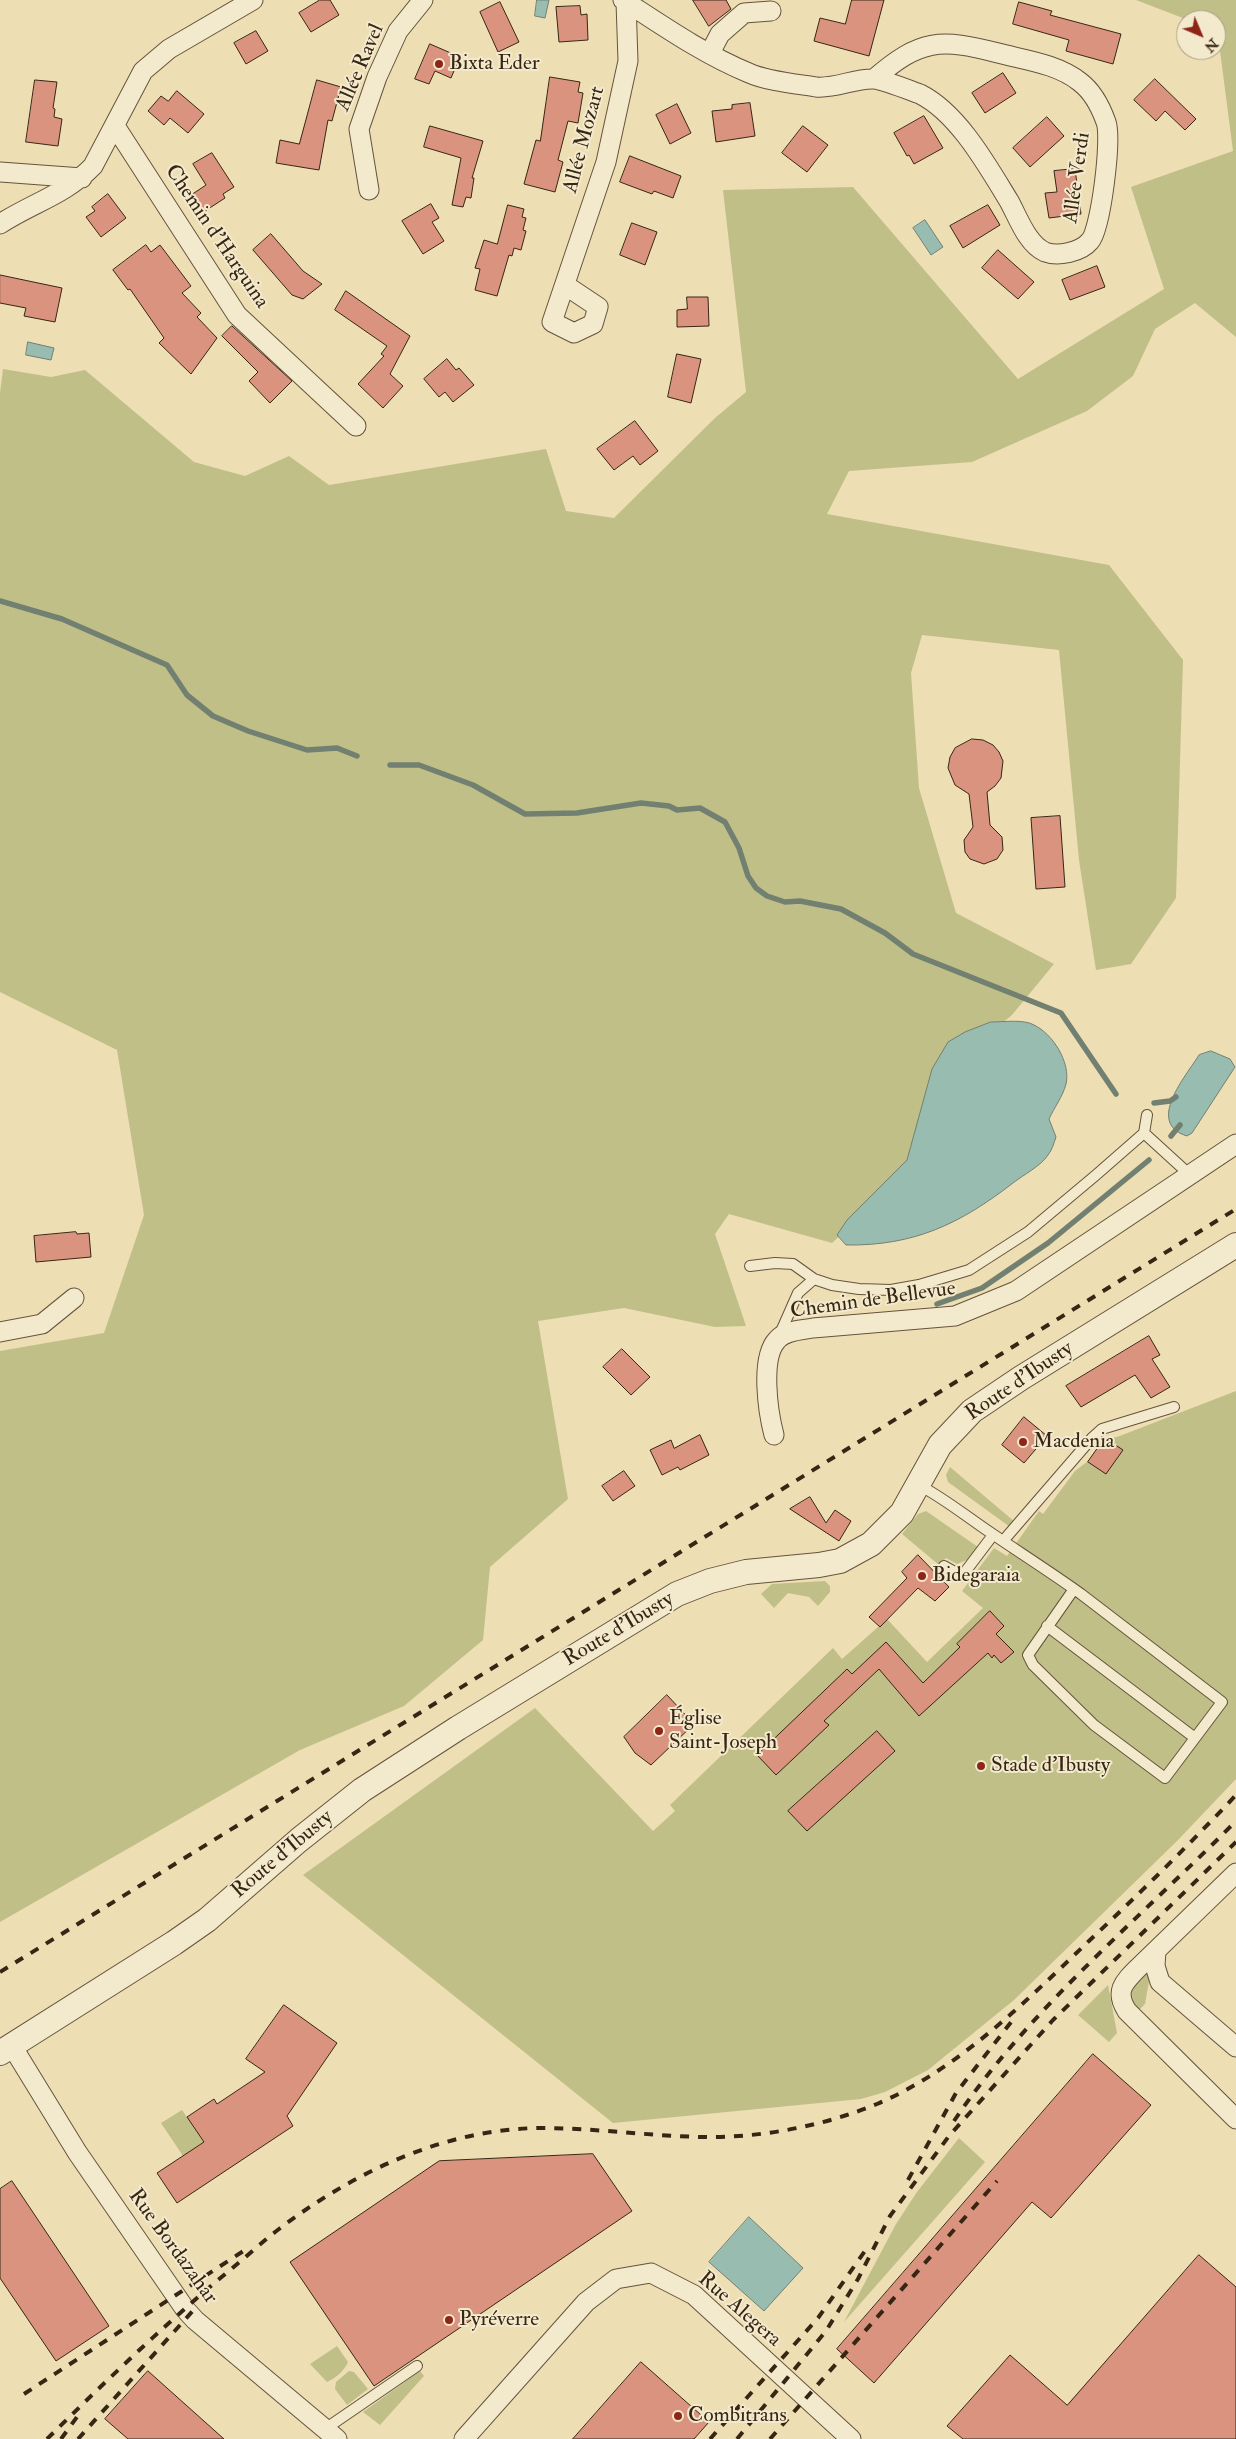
<!DOCTYPE html>
<meta charset="utf-8">
<style>
body{margin:0}
#map{position:relative;width:1236px;height:2439px;overflow:hidden;background:#eddeb4;font-family:"IM FELL Double Pica",serif}
canvas{display:block}
.north{position:absolute;left:1176px;top:10px;width:50px;height:50px;box-sizing:border-box;background:#f3eace;border:1px solid #a89c84;border-radius:50%;rotate:135deg;font-size:14px;font-weight:700;line-height:20px;text-align:center;color:#382614}
.north::after{content:'';display:block;margin:auto;width:18px;height:22px;background:#8f2418;clip-path:polygon(50% 0,100% 100%,50% 72%,0 100%)}
</style>
<div id="map">
<canvas width="1236" height="2439"></canvas>
<div class="north">N</div>
</div>
<script>
const ctx = document.querySelector('canvas').getContext('2d');
ctx.lineJoin = 'round';
function paint(path, color) { ctx.fillStyle = color; ctx.fill(path, 'evenodd'); }
function stroke(path, color, width, dash) { ctx.strokeStyle = color; ctx.lineWidth = width; ctx.lineCap = dash ? 'butt' : 'round'; ctx.setLineDash(dash || []); ctx.stroke(path); }
function label(font, color, halo, rows, align = 'center') {
  ctx.font = font + ' "IM FELL Double Pica",serif'; ctx.lineWidth = 4; ctx.setLineDash([]); ctx.textBaseline = 'middle'; ctx.strokeStyle = halo; ctx.fillStyle = color; for (const [text, x, y, turn = 0] of rows) {
    ctx.save(); ctx.translate(x, y); ctx.rotate((+turn || 0) * Math.PI / 180); ctx.textAlign = isNaN(turn) ? turn : align; if (halo) ctx.strokeText(text, 0, 0); ctx.fillText(text, 0, 0); ctx.restore();
  }
}
paint(new Path2D(`
 M1136 0H1236V337L1195 303 1155 329 1133 376 1087 411 972 462 849 471 827 514 1109 565 1183 660 1176 898 1131 964 1096 970 1079 860 1059 650 922 635 911 673 919 788 956 913 1054 964 1012 1015 945 1069 915 1166 832 1243 729 1214 715 1234 746 1326 715 1327 624 1308 538 1321 568 1499 490 1567 483 1640 404 1706 300 1750 0 1922V1351L104 1333 144 1215 117 1050 0 992V393L3 369 51 377 85 370 194 462 245 476 289 456 329 485 546 449 566 511 614 518 715 418 746 392 723 190 853 187 1018 379 1164 289 1131 187 1233 151 1216 20H1188Z
 M1236 1391V1779L1178 1840 1014 2000 928 2070 885 2092 861 2099 613 2123 303 1875 535 1708 653 1831 675 1811 670 1805 833 1648 842 1659 887 1619 927 1662 983 1608 962 1591 994 1548 1007 1556 1039 1511 1043 1514 1075 1471 1088 1461 1105 1438 1117 1437Z
 M950 1467 1015 1522 1010 1527 948 1482 946 1475Z
 M926 1511 978 1547 967 1560 957 1564 946 1558 939 1565 902 1534 918 1514Z
 M825 1581 830 1586V1592L818 1606 809 1597 788 1593 774 1608 761 1594 772 1584Z
 M1152 1964 1145 2004 1136 2013 1126 1991Z
 M1108 1985 1117 2033 1109 2042 1078 2015Z
 M182 2110 204 2142 183 2156 161 2123Z
 M959 2138 985 2162 844 2322 896 2224 917 2192Z
 M337 2346 348 2362C344 2371 336 2378 327 2382L310 2364Z
 M349 2371 354 2372 368 2389 347 2405 335 2389 336 2382Z
 M420 2371 424 2376 380 2425 363 2412Z`), '#c0bf87');
const water = new Path2D(`
 M537 0H549L545 18 535 16Z
 M925 220 943 247 931 255 913 228Z
 M28 342 54 348 51 360 26 355Z
 M991 1022C1003 1022 1024 1019 1034 1025 1053 1034 1071 1063 1066 1084 1063 1096 1054 1108 1049 1119L1056 1137C1054 1143 1052 1150 1048 1155 1041 1166 1023 1175 1013 1183 960 1224 914 1246 846 1245L837 1235 847 1220 907 1160 932 1069 948 1042 965 1032Z
 M1211 1051 1230 1059 1235 1067 1192 1133 1187 1136C1145 1123 1186 1076 1199 1055Z
 M749 2217 803 2268 764 2311 709 2262Z`);
paint(water, '#99bcb0');
stroke(water, '#728072', 1);
stroke(new Path2D(`
 M0 601 62 619 167 665 187 695 213 716 248 731 307 750 337 748 357 756
 M390 765H419L473 785 525 814 577 813 641 803 669 806 677 810 700 808 725 822 739 848 748 876 756 888 767 896 785 902 800 901 841 909 885 933 913 954 1061 1013 1116 1094
 M1154 1103 1170 1101 1176 1097
 M1171 1136 1180 1125
 M937 1304 982 1288 1048 1243 1149 1160`), '#728072', 5.5);
const building = new Path2D(`
 M320 0H330L339 15 311 32 299 13Z
 M693 0H726L731 9 709 26Z
 M852 0H884L869 56 814 41 820 18 845 24Z
 M500 2 519 42 498 52 480 12Z
 M1019 2 1052 11 1050 15 1121 34 1113 64 1066 51 1069 40 1013 24Z
 M580 6 581 15 587 14 588 40 559 42 556 7Z
 M256 31 268 51 246 64 234 43Z
 M430 44 460 57 451 78 435 71 429 84 415 79Z
 M1003 73 1016 93 985 113 972 93Z
 M550 77 580 82 578 92 583 93 578 123 568 121 558 160 563 162 555 192 524 184 536 140 540 141Z
 M1155 79 1196 119 1185 130 1165 111 1156 121 1134 100Z
 M35 80 57 82 53 108 55 109 54 117 62 119 58 146 26 142Z
 M317 80 341 87 332 121 328 120 319 170 276 163 280 140 299 144Z
 M177 91 204 114 188 133 170 118 164 125 148 111 161 96 168 101Z
 M750 103 755 136 716 142 712 111 732 109V105Z
 M677 104 691 133 670 144 656 115Z
 M924 116 943 148 914 164 909 155 907 156 894 133Z
 M1047 117 1064 136 1030 167 1013 148Z
 M430 126 483 141 472 178H474L471 198 466 197 463 207 452 205 461 158 424 147Z
 M803 126 828 145 807 172 782 153Z
 M212 153 234 187 223 194 225 198 202 213 191 195 206 185 193 164Z
 M630 156 681 176 673 198 654 191 652 194 620 182Z
 M1075 169 1081 214 1049 218 1045 193 1057 192 1054 171Z
 M108 194 126 218 101 237 86 217 95 211 92 207Z
 M431 204 439 218 432 222 444 241 423 254 402 221Z
 M508 205 524 209 522 217 526 218 523 230 526 231 521 250 514 248 512 256 509 255 497 296 475 290 480 269 475 268 484 240 497 244Z
 M988 205 1000 225 963 248 950 226Z
 M632 223 657 232 645 265 620 255Z
 M271 234 303 271 322 284 303 299 292 295 253 250Z
 M146 245 151 252 160 245 191 286 182 293 201 313 197 317 217 338 191 374 159 343 164 338 130 289 128 290 113 270Z
 M998 250 1034 282 1018 299 982 268Z
 M1097 266 1105 287 1070 300 1062 280Z
 M0 275 62 288 55 322 24 316 26 308 0 303Z
 M346 291 410 336 390 374 403 386 383 408 358 384 384 356 381 354 387 346 335 310Z
 M687 297H708L709 326 677 327V310L687 309Z
 M232 326 292 381 270 403 249 381 258 372 222 336Z
 M677 354 701 359 691 403 668 397Z
 M447 359 456 370 459 368 474 385 453 402 445 392 439 397 424 379Z
 M635 421 658 451 640 465 633 456 614 470 597 449Z
 M972 739 983 740 993 745 999 752 1003 761 1001 778 995 786 987 792 990 825 1002 837 1003 850 997 859 984 864 970 859 965 852 964 840 973 827 969 794 955 785 948 768 950 757 955 748Z
 M1060 816 1065 887 1036 889 1031 818Z
 M76 1232 77 1234 89 1233 91 1257 36 1262 34 1236Z
 M1149 1336 1160 1355 1152 1359 1170 1387 1151 1398 1135 1375 1081 1407 1066 1386Z
 M622 1349 650 1377 631 1395 603 1367Z
 M1024 1417 1047 1436 1024 1463 1002 1445Z
 M700 1435 709 1455 680 1470 678 1467 662 1475 650 1450 671 1440 674 1448Z
 M1105 1438 1123 1450 1106 1474 1088 1462Z
 M624 1471 635 1486 613 1501 602 1486Z
 M810 1497 826 1523 835 1510 851 1521 839 1541 790 1509Z
 M918 1555 949 1587 935 1601 918 1588 880 1627 869 1617 907 1578 902 1572Z
 M990 1611 1004 1626 996 1634 1014 1652 1001 1663 994 1655 992 1658 988 1653 919 1716 879 1669 824 1721 829 1725 776 1775 757 1755 847 1669 852 1674 886 1642 923 1683 960 1647 957 1644Z
 M667 1695 694 1724 651 1765 635 1753 624 1737Z
 M877 1731 895 1751 807 1831 788 1811Z
 M284 2005 337 2043 287 2116 293 2126 177 2203 157 2173 204 2142 187 2117 214 2099 217 2104 265 2072 246 2059Z
 M1093 2054 1151 2105 1051 2218 1032 2202 874 2383 837 2349Z
 M593 2154 632 2211 374 2386 290 2262 439 2161Z
 M12 2181 109 2326 56 2361 0 2278V2189Z
 M1199 2255 1236 2287V2439H963L947 2426 1010 2355 1067 2405Z
 M641 2362 709 2422 694 2439H573Z
 M148 2371 224 2439H128L105 2419Z`);
paint(building, '#da937f');
stroke(building, '#382614', 1);
const service = new Path2D(`
 M1144 1133 1190 1175
 M750 1266 775 1263 793 1264 814 1279 832 1285 859 1289 891 1290 919 1285 969 1270 1028 1232 1096 1175 1144 1133 1147 1115
 M779 1336 798 1293 814 1279
 M917 1484C944 1498 967 1517 991 1533 1019 1552 1047 1570 1074 1589L1081 1594 1222 1702 1165 1778 1094 1725 1033 1665 1028 1655 1074 1589
 M1003 1541 1092 1438 1102 1429 1174 1407
 M944 1566 962 1576 993 1535
 M1047 1626 1195 1738
 M325 2429 417 2366`);
const minor = new Path2D(`
 M623 0C663 26 705 55 749 73 766 81 797 84 816 87 835 89 855 78 874 79 884 80 909 90 920 94 958 113 987 165 1009 201 1018 217 1027 244 1045 252 1058 257 1081 252 1090 241 1101 229 1112 138 1106 122 1101 108 1092 91 1080 82 1058 64 1025 60 998 53 940 38 920 39 874 79
 M710 53 720 34 744 13 771 11
 M115 126 237 315 356 426
 M0 172 82 178
 M369 190 359 129 377 77 398 31 423 0
 M0 224C32 203 65 195 93 166L143 71 169 49 253 0
 M565 285 598 307 593 324 574 333 552 322 606 162 628 61 626 2
 M0 1332 42 1324 74 1298
 M774 1435C768 1412 760 1358 777 1340 785 1330 802 1330 813 1328L955 1316 1016 1291 1236 1144
 M1236 1873 1139 1967C1124 1982 1114 1991 1127 2011L1236 2119
 M1156 1951 1155 1966 1160 1982 1236 2047
 M12 2046 77 2152 185 2309 195 2320 337 2439
 M464 2439 586 2302 616 2279 651 2273 694 2295 851 2439`);
const tertiary = new Path2D(`
 M0 2053 174 1943 207 1920 299 1840 362 1790 458 1728 677 1594 710 1581 746 1572 819 1565 840 1561 871 1544 902 1513 940 1445 972 1411 1021 1378 1236 1245`);
stroke(service, '#65543c', 12);
stroke(minor, '#65543c', 21);
stroke(tertiary, '#65543c', 26);
stroke(service, '#f3eace', 10);
stroke(minor, '#f3eace', 19);
stroke(tertiary, '#f3eace', 24);
stroke(new Path2D(`
 M0 1972 1236 1209
 M954 2121C1029 2009 1141 1917 1236 1821
 M908 2180 956 2093 1015 2017
 M24 2394 245 2250
 M47 2439C106 2381 166 2323 230 2270 246 2257 262 2242 279 2229 354 2172 444 2129 540 2128 594 2128 649 2136 703 2137 760 2138 824 2126 877 2104 959 2069 1026 2001 1090 1940 1140 1893 1189 1845 1236 1795
 M61 2439 77 2417
 M78 2439 198 2305
 M710 2439 818 2318 867 2248
 M737 2439 826 2331 858 2279 890 2216 949 2136 1053 2020 1236 1842
 M770 2439 997 2181`), '#382614', 4, [9, 9]);
for (const [x, y, r, color] of [
 [439,64,5,"#8f2418"],
 [1023,1442,5,"#8f2418"],
 [922,1576,5,"#8f2418"],
 [659,1731,5,"#8f2418"],
 [981,1766,5,"#8f2418"],
 [449,2320,5,"#8f2418"],
 [678,2416,5,"#8f2418"]
]) { const dot = new Path2D(); dot.arc(x, y, r, 0, 2 * Math.PI); ctx.fillStyle = color; ctx.fill(dot); stroke(dot, '#f3eace', 2); }
label('21px', '#382614', '#f3eace', [
 ["Bixta Eder",449,64],
 ["Macdenia",1033,1442],
 ["Bidegaraia",932,1576],
 ["Église",669,1719],
 ["Saint-Joseph",669,1743],
 ["Stade d'Ibusty",991,1766],
 ["Pyréverre",459,2320],
 ["Combitrans",688,2416]
], 'left');
label('21px', '#382614', '#f3eace', [
 ["Allée Ravel",361,68,-67],
 ["Allée Mozart",585,140,-75],
 ["Allée Verdi",1078,178,-82],
 ["Chemin d'Harguina",216,237,56],
 ["Chemin de Bellevue",873,1301,-8],
 ["Route d'Ibusty",1020,1382,-34],
 ["Route d'Ibusty",619,1630,-31],
 ["Route d'Ibusty",283,1855,-40],
 ["Rue Bordazahar",172,2247,54],
 ["Rue Alegera",739,2310,41]
]);
</script>
